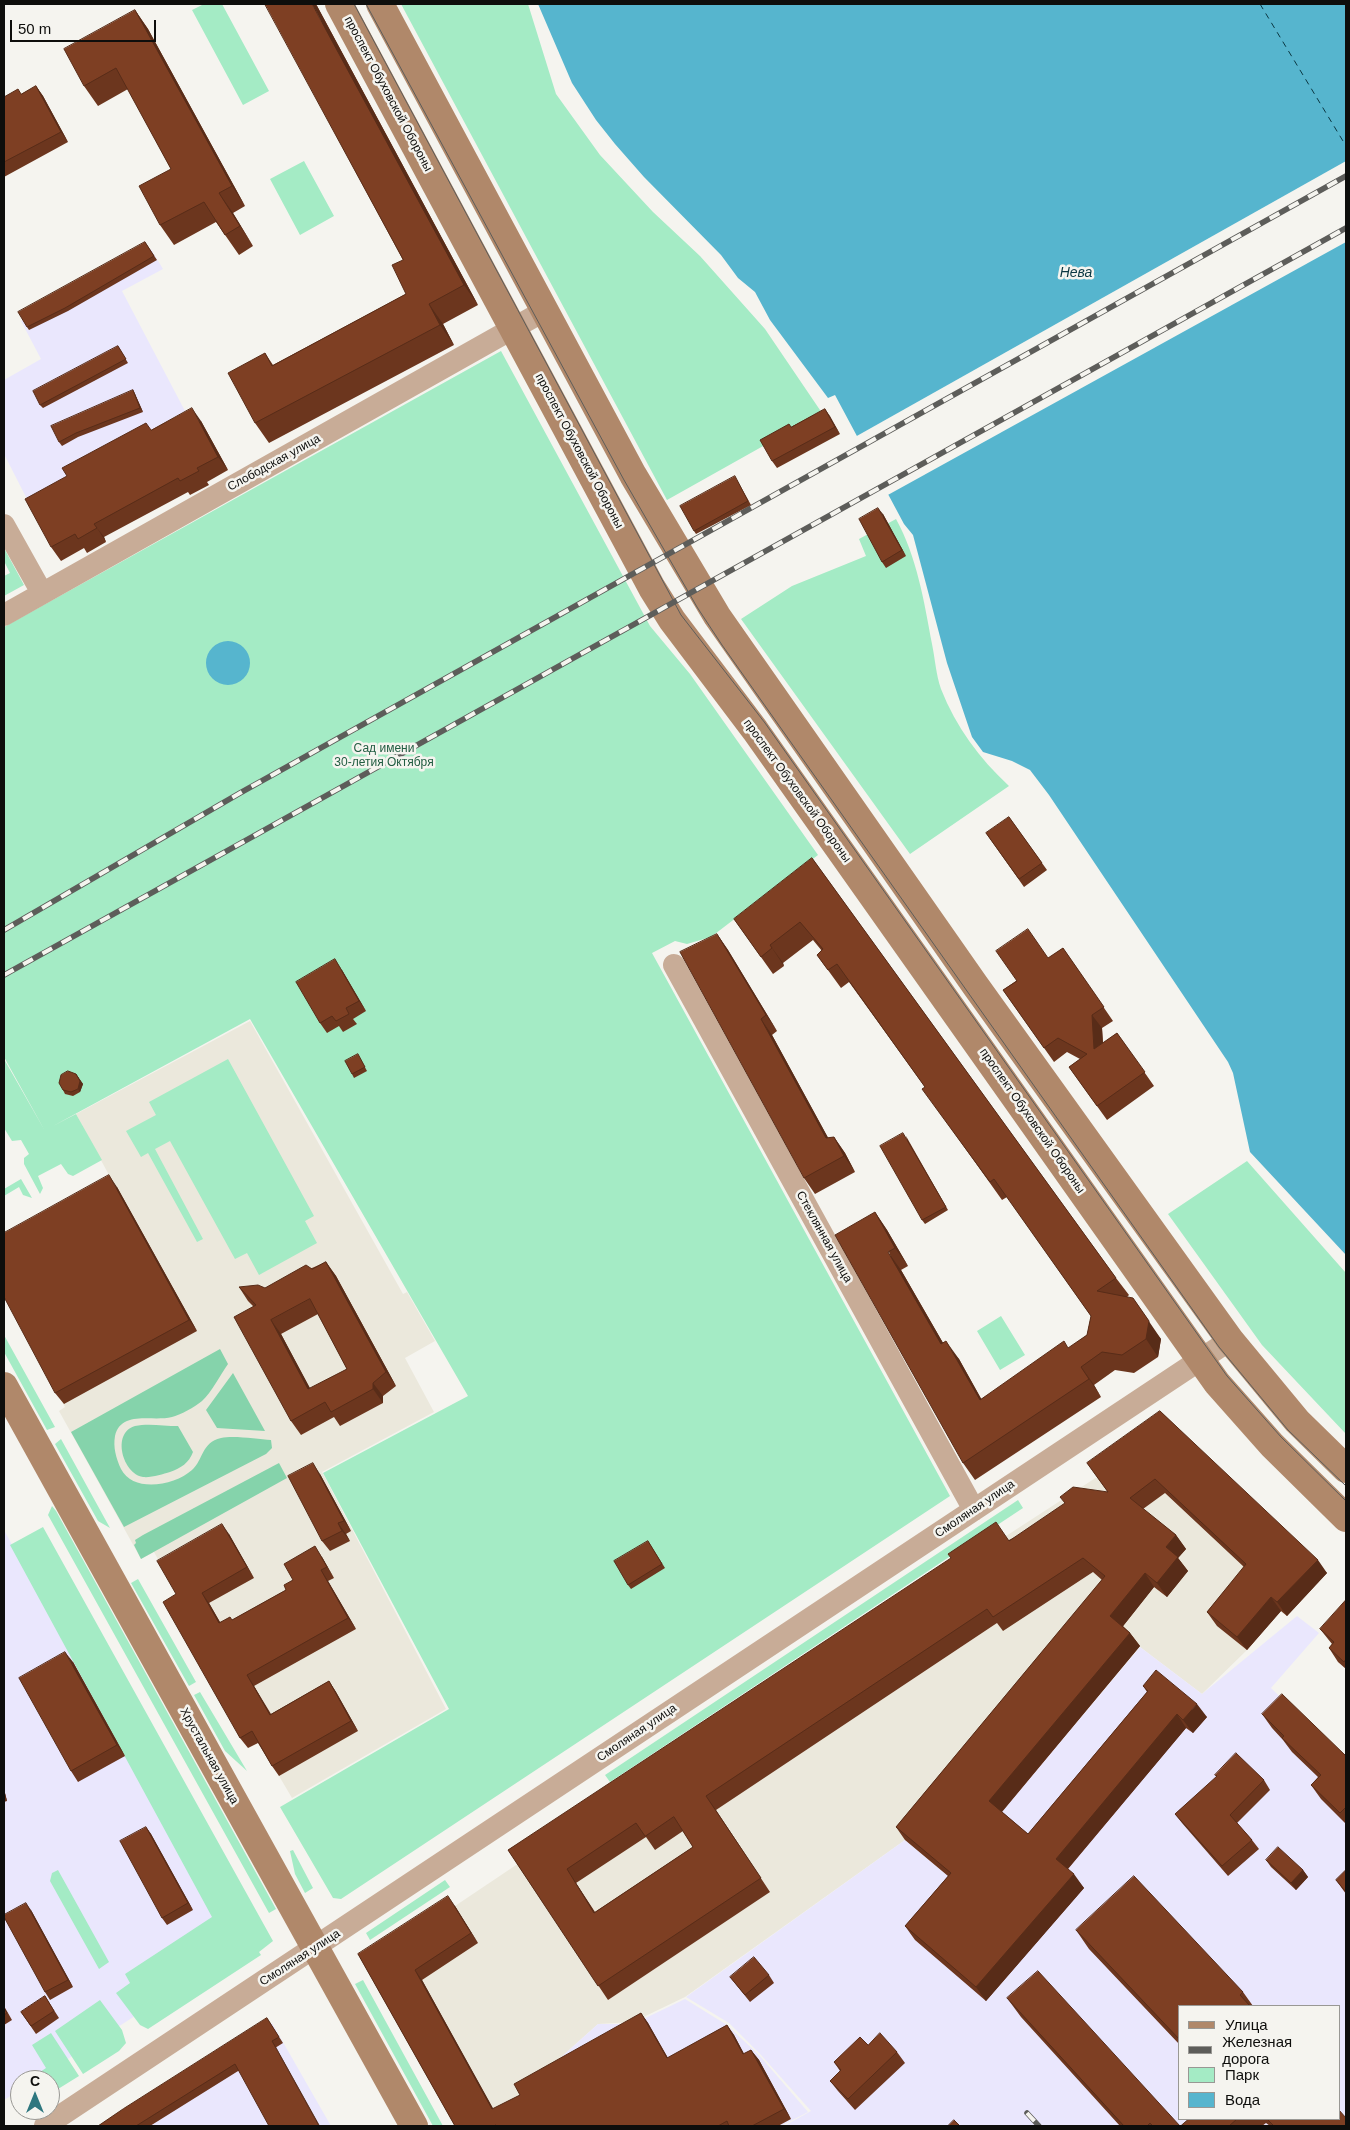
<!DOCTYPE html>
<meta charset="utf-8">
<style>
body{margin:0}
#map{position:relative;width:1350px;height:2130px;overflow:hidden;background:#f5f4ef;font-family:Arial,sans-serif}
canvas{display:block}
.frame{position:absolute;inset:0;border:5px solid #0e0e0c;pointer-events:none}
.legend{position:absolute;left:1178px;top:2005px;width:162px;height:115px;box-sizing:border-box;background:#f5f4ef;border:1px solid #999894;margin:0;padding:6px 9px;list-style:none;font-size:15px;color:#0e0e0c}
.legend li{display:flex;align-items:center;gap:10px;height:25px}
.legend b{width:25px;border:1px solid #999894}
.north{position:absolute;left:10px;top:2070px;width:50px;height:50px;box-sizing:border-box;background:#f5f4ef;border:1px solid #999894;border-radius:50%;rotate:0deg;font-size:14px;font-weight:700;line-height:20px;text-align:center;color:#0e0e0c}
.north::after{content:'';display:block;margin:auto;width:18px;height:22px;background:#2e777f;clip-path:polygon(50% 0,100% 100%,50% 72%,0 100%)}
.scale{position:absolute;left:10px;top:20px;width:146px;height:22px;box-sizing:border-box;border:2px solid #0e0e0c;border-top:0;padding-left:6px;font-size:15px;line-height:18px;white-space:nowrap;color:#0e0e0c;-webkit-text-stroke:4px #f5f4ef;paint-order:stroke}
</style>
<div id="map">
<canvas width="1350" height="2130"></canvas>
<div class="frame"></div>
<ul class="legend">
<li><b style="height:6px;background:#b0886a"></b>Улица</li>
<li><b style="height:6px;background:#5d5d5a"></b>Железная дорога</li>
<li><b style="height:14px;background:#a4ebc5"></b>Парк</li>
<li><b style="height:14px;background:#56b5ce"></b>Вода</li>
</ul>
<div class="north">С</div>
<div class="scale">50 m</div>
</div>
<script>
const ctx = document.querySelector('canvas').getContext('2d');
ctx.lineJoin = 'round';
function paint(path, color) { ctx.fillStyle = color; ctx.fill(path, 'evenodd'); }
function stroke(path, color, width, dash) { ctx.strokeStyle = color; ctx.lineWidth = width; ctx.lineCap = dash ? 'butt' : 'round'; ctx.setLineDash(dash || []); ctx.stroke(path); }
function label(font, color, halo, rows, align = 'center') {
  ctx.font = font + ' Arial,sans-serif'; ctx.lineWidth = 5; ctx.setLineDash([]); ctx.textBaseline = 'middle'; ctx.strokeStyle = halo; ctx.fillStyle = color; for (const [text, x, y, turn = 0] of rows) {
    ctx.save(); ctx.translate(x, y); ctx.rotate((+turn || 0) * Math.PI / 180); ctx.textAlign = isNaN(turn) ? turn : align; if (halo) ctx.strokeText(text, 0, 0); ctx.fillText(text, 0, 0); ctx.restore();
  }
}
paint(new Path2D(`
 M250 1021 403 1294 407 1292 435 1341 405 1358 434 1412 322 1472 446 1709 292 1798 259 1742 248 1748 183 1605 154 1552 141 1559 59 1411 65 1407 4 1293V1249L116 1188 76 1114Z
 M1170 1425 1327 1573 1287 1616 1280 1611 1247 1650 1202 1694 1140 1647 948 1876 905 1840 685 1997 633 2022 598 2024 520 2094 508 2107 456 2126 365 1964 455 1906 1006 1536 1097 1477Z`), '#ebe8dc');
paint(new Path2D(`
 M151 249 163 269 122 291 185 411 27 499 4 454V380L41 359 21 321Z
 M4 1530 235 1952 35 2080H20V2090L4 2100Z
 M1297 1616 1319 1633 1271 1688 1346 1761V2126H784L811 2111 761 2055 729 2023 686 1997 905 1840 948 1876 1140 1647 1202 1694ZM1179 2006H1339V2119H1179Z
 M685 1999 727 2025 760 2056 808 2112 781 2126H516L508 2107 520 2094 598 2024H633Z
 M272 2023 331 2126H108Z`), '#eae7fd');
paint(new Path2D(`
 M204 4H222L269 91 243 105 192 10Z
 M401 4H528L556 94 600 155 653 212 700 256 765 329 822 413 667 500Z
 M304 161 334 216 300 235 270 179Z
 M501 351 650 626 690 674 818 855 711 937 687 944 675 941 652 953 950 1496 341 1899 333 1898 280 1807 449 1709 323 1473 468 1396 250 1019 53 1126 76 1114 102 1160 73 1176 68 1174 61 1164 38 1176 43 1188 40 1194 24 1164V1158L29 1154 21 1140 12 1141 4 1128V1059L45 1131 4 1057V627Z
 M896 519C917 557 924 601 932 644 935 658 936 675 941 689 956 727 979 758 1009 786L910 854 741 619 792 586 866 556 859 539Z
 M4 548 24 585 4 596V576L10 573 4 561Z
 M228 1059 314 1216 305 1221 317 1243 259 1275 247 1253 235 1259 170 1141 155 1149 203 1239 197 1242 148 1153 141 1157 126 1131 156 1115 149 1102Z
 M1247 1161 1346 1273V1434L1262 1345 1168 1214Z
 M21 1179 32 1198 23 1195 19 1187 4 1196V1189Z
 M1001 1316 1025 1355 1000 1370 977 1331Z
 M4 1335 55 1427 47 1430 4 1352Z
 M61 1439 110 1528 98 1521 55 1444Z
 M1018 1500 1023 1508 610 1782 605 1775Z
 M52 1506 56 1511 276 1909 269 1913 48 1515Z
 M43 1527 273 1941 259 1952 261 1955 148 2029 140 2025 116 1993 130 1983 125 1974 212 1917 10 1545Z
 M138 1579 196 1682 189 1686 131 1583Z
 M200 1692 247 1771 225 1751 194 1695Z
 M293 1850 313 1888 305 1893 295 1874 290 1851Z
 M58 1870 109 1962 99 1969 50 1881 52 1873Z
 M445 1880 450 1887 370 1940 366 1933Z
 M363 1980 443 2126H433L355 1984Z
 M100 2000 122 2030 126 2043 119 2051 83 2074 55 2031Z
 M51 2033 79 2076 50 2094V2080H28L46 2068 32 2045Z`), '#a4ebc5');
paint(new Path2D(`
 M220 1349 228 1364C220 1375 212 1392 202 1401 195 1407 180 1415 172 1417 153 1422 121 1410 115 1436 113 1447 116 1458 121 1469 133 1493 174 1486 192 1470 204 1459 201 1443 221 1438 233 1435 258 1439 271 1440L272 1448 266 1454 124 1527 71 1432Z
 M233 1373 265 1431 217 1428 206 1410Z
 M178 1426 193 1452C189 1463 181 1468 170 1472 163 1474 151 1478 143 1477 123 1474 111 1433 135 1426 148 1423 164 1426 178 1426Z
 M279 1463 287 1478 141 1559 134 1545 136 1543 135 1540 143 1535Z`), '#85d3ab');
paint(new Path2D(`
 M538 4H1346V1255L1250 1152 1233 1073 1228 1062 1049 795 1030 770 1012 761 983 752 972 737 947 663 913 535 904 524 835 395 828 398 770 320 755 292 738 278 721 255 644 177 615 144 596 120 572 83Z
 M206 663a22 22 0 1 1 44 0a22 22 0 1 1-44 0Z`), '#56b5ce');
paint(new Path2D(`
 M1346 161V242L886 496 855 437Z`), '#f5f4ef');
stroke(new Path2D(`
 M1260 4 1346 146`), '#0b3843', 1, [6, 5]);
stroke(new Path2D(`
 M4 525 42 593
 M4 615 544 311
 M674 965 974 1510
 M45 2126 1230 1340`), '#c8ac97', 22);
stroke(new Path2D(`
 M339 4 652 588 672 620 755 730 1217 1383 1272 1445 1346 1518
 M380 4 633 475 717 616 975 985 1230 1340 1297 1421 1346 1469
 M4 1386 414 2126`), '#b0886a', 28);
stroke(new Path2D(`
 M354 4 681 615 765 723 1227 1376 1281 1437 1346 1501
 M366 4 624 480 697 607 722 645 1219 1347 1288 1430 1346 1486`), '#5d5d5a', 1);
const rail = new Path2D(`
 M4 930 240 793 1346 176
 M4 975 1346 228
 M1027 2113 1039 2126`);
stroke(rail, '#5d5d5a', 5.5);
stroke(rail, '#f5f4ef', 4, [11]);
paint(new Path2D(`
 M316 4 478 305 443 324 454 345 269 443 255 423 265 353 273 365 406 294 403 260Z
 M135 10 148 29 245 206 233 213 253 246 239 255 216 222 174 245 160 225 171 169 128 89 98 106 84 86Z
 M36 86 43 96 68 142 4 177V97L22 94Z
 M145 242 157 260 68 311 29 330 27 327Z
 M118 346 128 363 43 408 40 405Z
 M133 390 135 394 143 412 78 437 62 446 59 442Z
 M825 409 840 434 777 468 772 461 791 427Z
 M201 421 228 470 207 482 209 485 190 495 188 492 104 537 106 542 87 553 84 548 61 561 51 547 151 430Z
 M737 480 751 505 696 534 694 531Z
 M883 514 906 556 886 568 882 562Z
 M1009 817 1047 870 1024 887 986 833Z
 M812 858 1116 1278 1129 1295 1127 1297 1161 1339 1158 1357 1134 1373 1115 1370 1094 1385 1101 1397 975 1480 963 1463 875 1212 887 1230 908 1266 901 1270 943 1343 959 1359 981 1399 1069 1348 1087 1335 1091 1316 1007 1197 1002 1200 935 1106 925 1087 849 982 841 988 817 955 822 951 813 940 783 963 784 966 773 974 734 919Z
 M717 934 728 950 777 1031 772 1035 828 1138 834 1137 845 1153 855 1172 815 1194 804 1178Z
 M1063 948 1113 1021 1102 1028 1103 1043 1117 1033 1154 1086 1107 1120 1069 1067 1080 1059 1067 1052 1054 1062 1003 990Z
 M342 970 366 1011 353 1019 357 1024 343 1032 339 1026 327 1033 320 1023Z
 M360 1058 367 1071 354 1078 352 1074Z
 M76 1074 83 1084 80 1092 73 1096 65 1094 63 1090Z
 M906 1136 948 1210 925 1224 922 1220Z
 M117 1187 197 1331 64 1404 55 1393Z
 M326 1262 336 1276 396 1386 383 1396V1403L340 1426 334 1417 301 1435 291 1421 253 1306 248 1301 239 1287 265 1288ZM318 1314 347 1369 310 1389 281 1334Z
 M1160 1411 1327 1573 1287 1616 1281 1611 1247 1650 1217 1626 1207 1612 1244 1567 1165 1493 1143 1509 1176 1535 1186 1549 1178 1558 1188 1571 1167 1597 1154 1587 1123 1626 1130 1633 1140 1646 1002 1812 1028 1834 1147 1692 1143 1686 1207 1717 1193 1733 1186 1728 1068 1869 1084 1888 986 2001 915 1940 905 1926 948 1876 905 1840 896 1827 1102 1580 1093 1572 1003 1631 997 1623 716 1810 770 1892 608 2000 508 1850 1009 1540 1108 1492 1087 1463ZM683 1831 693 1847 595 1912 576 1883 646 1837 655 1850Z
 M320 1474 351 1531 346 1534 350 1541 330 1551 322 1541Z
 M229 1534 254 1578 209 1603 220 1622 232 1620 286 1590 293 1580 322 1557 334 1578 328 1581 356 1629 254 1686 271 1714 329 1681 336 1692 358 1731 279 1776 272 1766 258 1743 248 1748 240 1738 176 1594Z
 M648 1541 665 1568 631 1589 628 1585Z
 M1346 1600V1669L1338 1662 1329 1648 1332 1644 1320 1629Z
 M73 1662 125 1756 78 1782 71 1771Z
 M1262 1714 1346 1756V1824L1321 1799 1311 1785 1318 1777 1292 1752 1283 1740 1272 1728Z
 M1215 1775 1264 1780 1270 1790 1237 1823 1252 1840 1259 1849 1228 1876 1182 1823 1175 1814 1217 1777Z
 M4 1789 7 1801 4 1802Z
 M146 1827 151 1834 193 1910 167 1925 162 1918Z
 M1266 1860 1303 1870 1308 1877 1296 1890 1271 1867Z
 M1346 1870V1894L1336 1880Z
 M455 1906 478 1943 422 1980 493 2109 520 2095 641 2013 648 2023 668 2058 727 2025 734 2035 744 2054 751 2050 759 2060 791 2119 778 2126H455L358 1954Z
 M31 1910 73 1987 50 2000 45 1992Z
 M1076 1930 1243 1992 1253 2006H1179V2044L1089 1949Z
 M769 1975 774 1983 750 2002 730 1977Z
 M45 1996 59 2018 36 2034 21 2012Z
 M1007 1998 1180 2126H1120L1021 2017Z
 M4 2006 12 2020 4 2025Z
 M267 2018 283 2043 150 2126H98Z
 M868 2045 897 2052 905 2063 855 2110 838 2091 830 2081 840 2071 834 2062Z
 M1189 2119H1339L1346 2126H1270L1266 2123 1262 2126H1181Z`), '#6c361e');
paint(new Path2D(`
 M312 4H316L478 305 464 285Z
 M135 10 148 29 245 206 232 186Z
 M36 86 43 96 68 142 61 132Z
 M219 193 233 213 253 246 240 226Z
 M429 304 443 324 454 345 440 325Z
 M133 390 135 394 143 412 140 408Z
 M192 408 201 421 228 470 218 457Z
 M825 409 830 416 840 434 835 427Z
 M878 508 883 514 906 556 902 550Z
 M94 524 104 537 106 542 97 528Z
 M717 934 728 950 777 1031 766 1015Z
 M770 945 783 963 784 966Z
 M335 959 342 970 366 1011 359 1001Z
 M1092 1015 1102 1028 1104 1063 1094 1049Z
 M761 1019 772 1035 837 1154 826 1138Z
 M76 1074 83 1084 80 1092 78 1089Z
 M834 1137 845 1153 855 1172 844 1156Z
 M109 1175 117 1187 197 1331 189 1320Z
 M875 1212 887 1230 908 1266 895 1248Z
 M888 1252 901 1270 954 1362 941 1344Z
 M326 1262 336 1276 396 1386 386 1372Z
 M1133 1298 1161 1339 1158 1357 1146 1339Z
 M271 1320 281 1334 318 1403 308 1389Z
 M946 1341 959 1359 992 1418 980 1400Z
 M1081 1367 1094 1385 1101 1397Z
 M373 1383 383 1396V1403L373 1389Z
 M313 1463 320 1474 351 1531 344 1521Z
 M338 1523 346 1534 350 1541 342 1531Z
 M222 1524 229 1534 254 1578 247 1567Z
 M1176 1535 1186 1549 1178 1558 1188 1571 1167 1597 1157 1583 1166 1547Z
 M315 1546 322 1557 334 1578 327 1567Z
 M1318 1560 1327 1573 1287 1616 1277 1602Z
 M321 1570 328 1581 356 1629 348 1618Z
 M1145 1573 1154 1587 1120 1630 1110 1616Z
 M202 1593 209 1603 226 1633 219 1623Z
 M1271 1597 1281 1611 1247 1650 1237 1637Z
 M1130 1633 1140 1646 999 1815 989 1801Z
 M65 1652 73 1662 125 1756 117 1745Z
 M247 1675 254 1686 277 1726 270 1715Z
 M329 1681 336 1692 358 1731 351 1721Z
 M1197 1704 1207 1717 1193 1733 1183 1720Z
 M1177 1714 1186 1728 1065 1872 1056 1859Z
 M4 1789 7 1801 4 1796Z
 M146 1827 151 1834 193 1910 188 1903Z
 M567 1869 576 1883 604 1927 594 1913Z
 M1303 1870 1308 1877 1296 1890 1291 1883Z
 M1074 1874 1084 1888 986 2001 976 1987Z
 M448 1896 455 1906 478 1943 471 1933Z
 M26 1903 31 1910 73 1987 68 1980Z
 M415 1970 422 1980 499 2119 492 2109Z
 M641 2013 648 2023 674 2069 667 2058Z
 M727 2025 734 2035 750 2065 743 2054Z
 M272 2041 276 2047 320 2126H319Z
 M751 2050 759 2060 791 2119 784 2109Z`), '#582c18');
const building = new Path2D(`
 M265 4H312L464 285 429 304 440 325 255 423 228 373 265 353 272 366 406 294 392 265 403 260Z
 M135 10 232 186 219 193 240 226 225 235 204 202 160 225 139 186 171 169 116 68 84 86 64 49Z
 M36 86 61 132 4 162V97L18 89 21 94Z
 M145 242 154 256 65 308 27 327 18 312Z
 M118 346 126 359 40 405 33 391Z
 M133 390 140 408 76 433 59 442 51 426Z
 M192 408 218 457 197 468 199 471 180 481 178 478 94 524 97 528 78 539 75 534 51 547 25 499 67 476 62 468 146 423 151 430Z
 M825 409 835 427 772 461 760 440 789 424 791 427Z
 M735 476 748 501 694 531 680 506Z
 M878 508 902 550 882 562 859 519Z
 M1009 817 1042 863 1019 879 986 833Z
 M812 858 1116 1278 1097 1291 1133 1298 1149 1321 1146 1339 1122 1355 1102 1352 1081 1367 1089 1379 963 1463 835 1235 875 1212 895 1248 888 1252 941 1344 946 1341 980 1400 1064 1341 1068 1348 1087 1335 1091 1316 994 1179 990 1182 922 1089 925 1087 837 964 828 970 817 955 823 949 800 922 770 945 772 948 761 957 734 919Z
 M1028 929 1048 958 1063 948 1104 1007 1092 1015 1094 1049 1117 1033 1145 1072 1097 1106 1069 1067 1087 1054 1058 1038 1044 1048 1003 990 1017 981 996 951Z
 M717 934 766 1015 761 1019 826 1138 834 1137 844 1156 804 1178 680 952Z
 M335 959 359 1001 346 1008 349 1014 336 1021 332 1016 320 1023 296 982Z
 M358 1054 365 1067 352 1074 345 1061Z
 M68 1071 76 1074 80 1081 78 1089 71 1092 63 1090 59 1083 61 1075Z
 M903 1133 946 1207 922 1220 880 1146Z
 M109 1175 189 1320 55 1393 4 1297V1233Z
 M326 1262 386 1372 373 1383V1389L331 1412 325 1402 291 1421 234 1317 256 1305 239 1287 258 1285 265 1288 306 1265 312 1269ZM310 1299 347 1369 308 1389 271 1320Z
 M1160 1411 1318 1560 1277 1602 1271 1597 1237 1637 1207 1612 1246 1564 1155 1479 1130 1498 1176 1535 1166 1547 1178 1557 1157 1583 1145 1573 1110 1616 1130 1633 989 1801 1028 1834 1148 1691 1143 1686 1156 1670 1197 1704 1183 1720 1177 1714 1056 1859 1074 1874 976 1987 905 1926 951 1873 896 1827 1105 1576 1083 1558 993 1617 987 1609 706 1796 761 1878 598 1986 508 1850 951 1558 948 1554 996 1522 1009 1541 1065 1503 1060 1497 1073 1487 1108 1492 1087 1463ZM674 1817 693 1847 594 1913 567 1869 636 1823 645 1836Z
 M313 1463 344 1521 338 1523 342 1531 322 1541 288 1476Z
 M222 1524 247 1567 202 1593 219 1623 230 1617 232 1620 286 1590 284 1585 293 1580 284 1564 315 1546 327 1567 321 1570 348 1618 247 1675 270 1715 329 1681 351 1721 272 1766 252 1731 240 1738 163 1602 176 1594 157 1561Z
 M648 1541 662 1564 628 1585 614 1561Z
 M1346 1600V1659L1344 1662 1329 1648 1334 1642 1320 1629Z
 M65 1652 117 1745 71 1771 19 1678Z
 M1282 1694 1346 1756V1807L1340 1813 1311 1785 1321 1775 1282 1738 1284 1736 1262 1714Z
 M1236 1753 1264 1780 1230 1815 1252 1840 1222 1866 1175 1814 1217 1776 1215 1775Z
 M146 1827 188 1903 162 1918 120 1841Z
 M1278 1847 1303 1870 1291 1883 1266 1860Z
 M1346 1870V1892L1336 1880Z
 M1134 1876 1243 1992 1240 1995 1250 2006H1179V2039L1076 1930Z
 M448 1896 471 1933 415 1970 492 2109 520 2095 514 2084 641 2013 667 2058 727 2025 743 2054 751 2050 784 2109 752 2126H729L727 2121 718 2126H497L496 2125 493 2126H455L358 1954Z
 M26 1903 68 1980 45 1992 4 1917V1915Z
 M754 1957 769 1975 745 1995 730 1977Z
 M1038 1971 1180 2126H1153L1150 2123 1147 2126H1124L1007 1998Z
 M45 1996 54 2011 31 2026 21 2012Z
 M4 2008 7 2013 4 2015Z
 M267 2018 279 2037 272 2041 319 2126H269L235 2064 136 2126H98L123 2109Z
 M880 2033 897 2052 848 2099 830 2081 841 2070 834 2062 860 2037 868 2045Z
 M1339 2110 1346 2118V2126H1274L1267 2119H1339Z
 M1189 2119H1237L1229 2126H1181Z
 M954 2120 960 2126H948Z`);
paint(building, '#7e3f23');
stroke(building, '#582c18', 1);
label('12px', '#0e0e0c', '#f5f4ef', [
 ["проспект Обуховской Обороны",388,94,62],
 ["проспект Обуховской Обороны",579,451,62],
 ["Слободская улица",274,463,-29],
 ["проспект Обуховской Обороны",797,791,54],
 ["проспект Обуховской Обороны",1032,1121,55],
 ["Стеклянная улица",824,1237,61],
 ["Смоляная улица",975,1509,-34],
 ["Смоляная улица",637,1733,-34],
 ["Хрустальная улица",209,1756,61],
 ["Смоляная улица",300,1958,-33]
]);
label('12px', '#225d42', '#f5f4ef', [
 ["Сад имени",384,749],
 ["30-летия Октября",384,763]
]);
label('italic 14px', '#0b3843', '#f5f4ef', [
 ["Нева",1076,273]
]);
</script>
